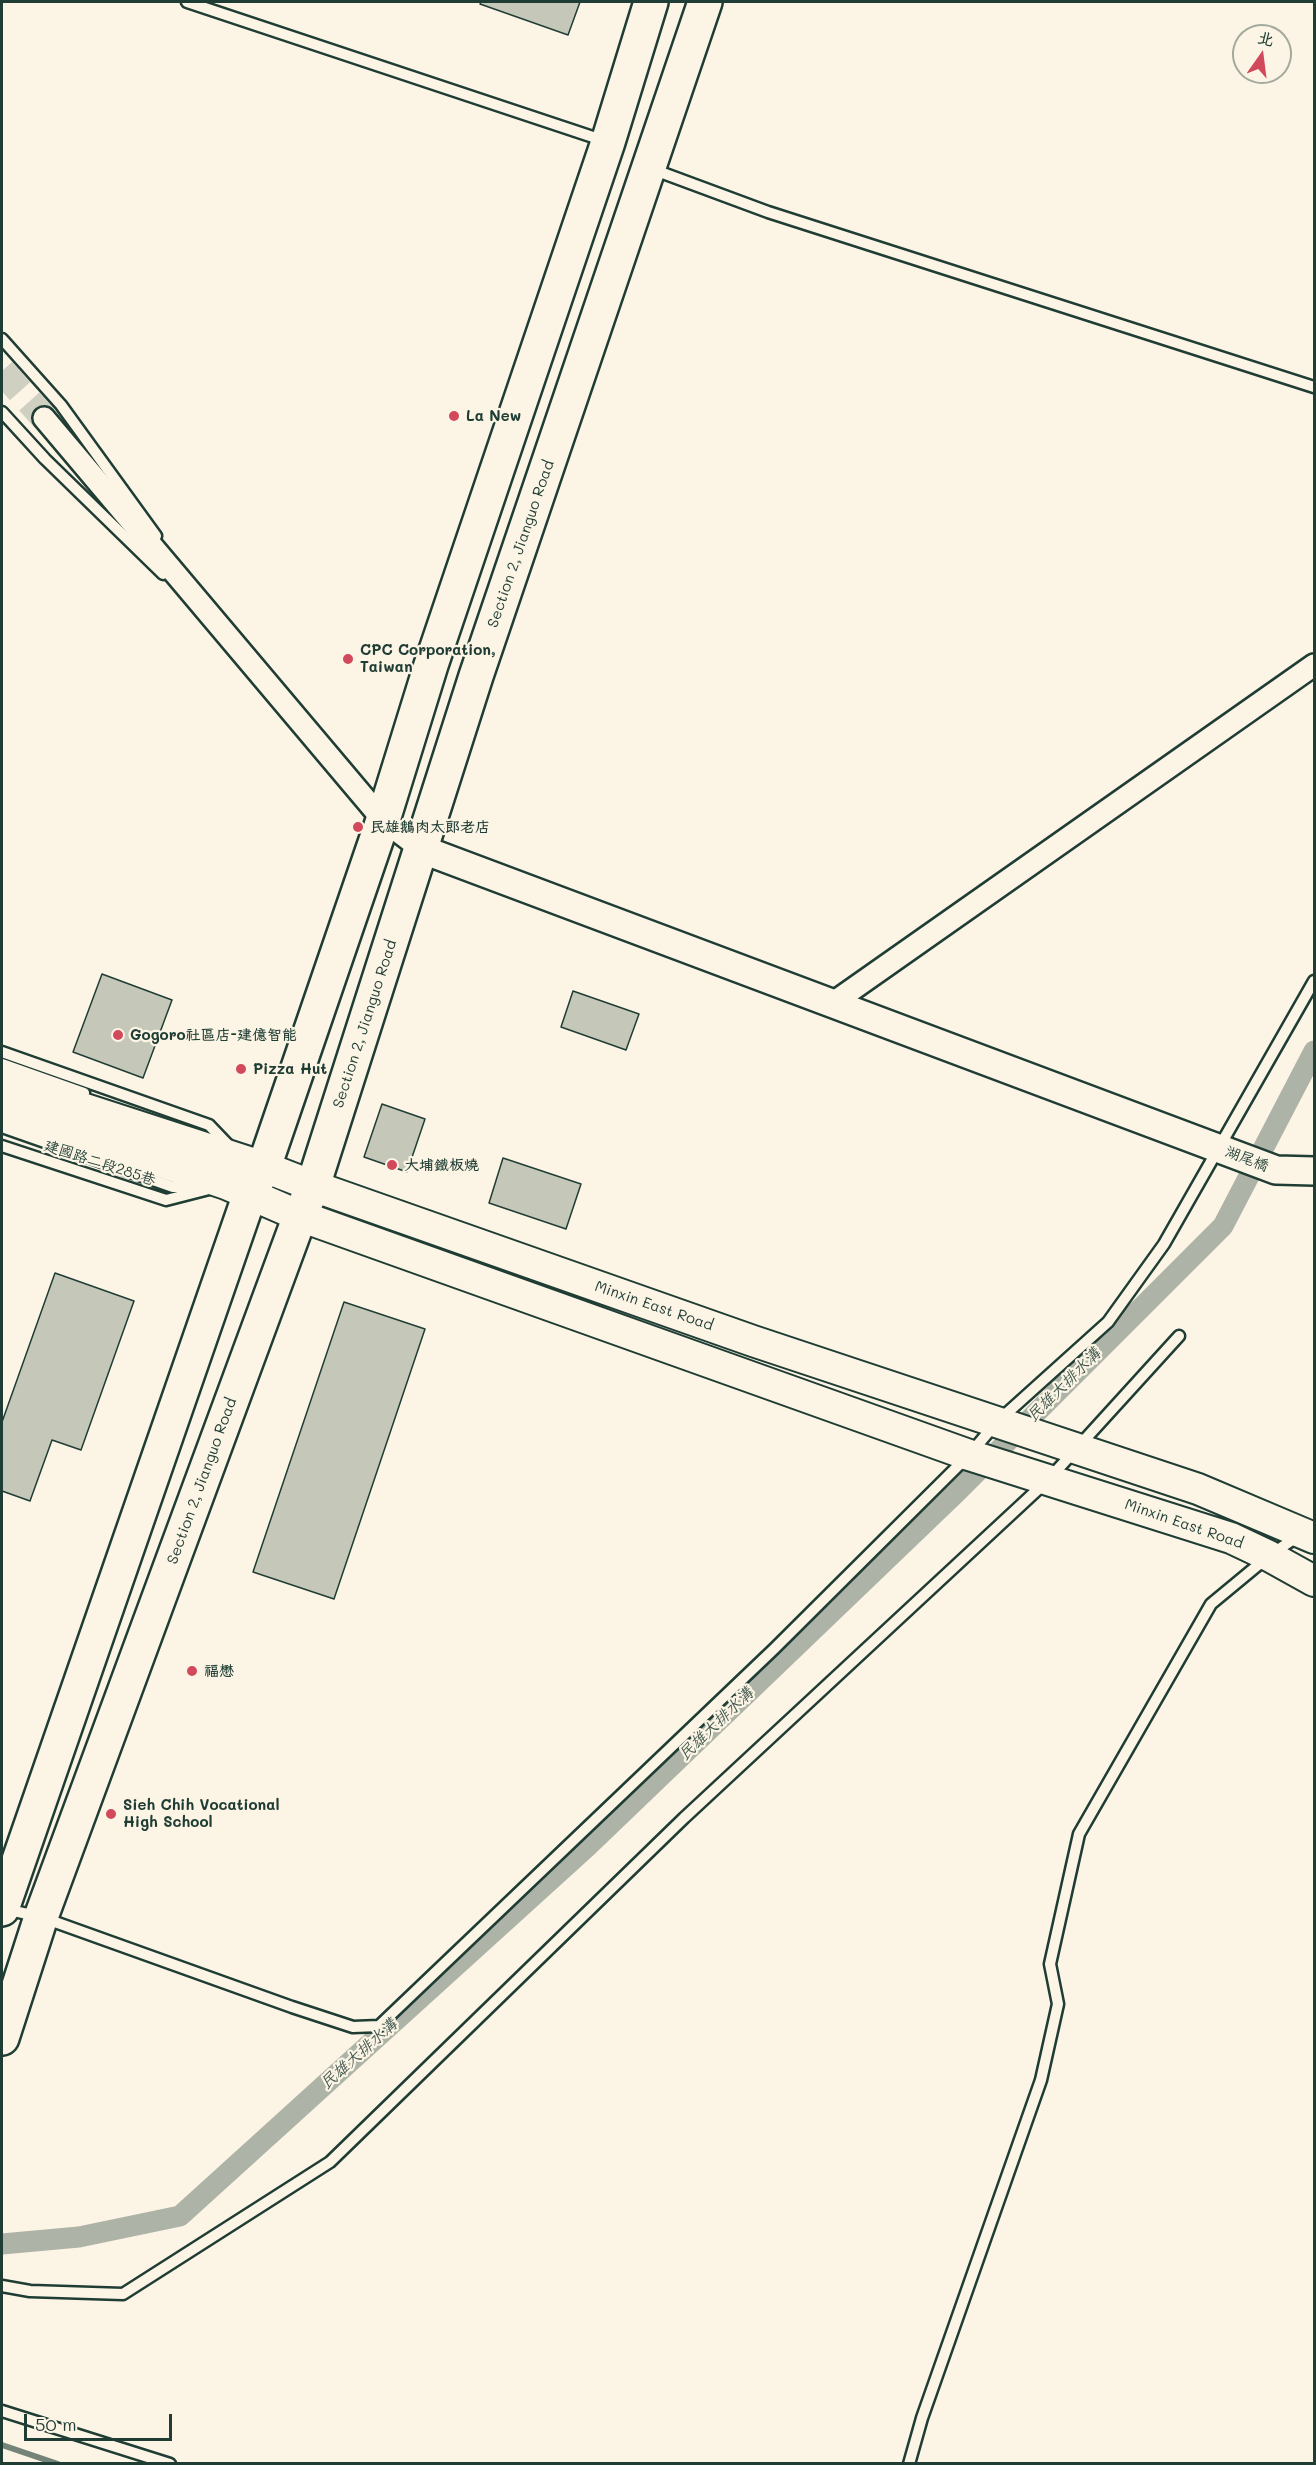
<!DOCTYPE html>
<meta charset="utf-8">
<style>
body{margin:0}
#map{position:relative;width:1316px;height:2465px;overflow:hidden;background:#fcf5e5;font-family:Mali,"LXGW WenKai TC",sans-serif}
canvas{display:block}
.frame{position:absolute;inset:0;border:3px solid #1f3d34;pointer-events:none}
.north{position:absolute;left:1232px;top:24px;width:60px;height:60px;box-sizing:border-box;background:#fcf5e5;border:2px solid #a4ab9e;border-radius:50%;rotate:14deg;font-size:16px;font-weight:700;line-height:24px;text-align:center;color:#1f3d34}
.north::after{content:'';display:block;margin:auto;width:21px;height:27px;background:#d1495b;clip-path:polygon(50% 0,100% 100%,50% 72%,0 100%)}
.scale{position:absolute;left:24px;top:2414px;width:148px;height:27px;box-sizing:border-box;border:3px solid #1f3d34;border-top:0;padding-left:8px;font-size:18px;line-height:21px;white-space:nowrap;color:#1f3d34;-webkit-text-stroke:4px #fcf5e5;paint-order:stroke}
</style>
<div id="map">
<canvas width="1316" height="2465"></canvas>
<div class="frame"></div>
<div class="north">北</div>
<div class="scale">50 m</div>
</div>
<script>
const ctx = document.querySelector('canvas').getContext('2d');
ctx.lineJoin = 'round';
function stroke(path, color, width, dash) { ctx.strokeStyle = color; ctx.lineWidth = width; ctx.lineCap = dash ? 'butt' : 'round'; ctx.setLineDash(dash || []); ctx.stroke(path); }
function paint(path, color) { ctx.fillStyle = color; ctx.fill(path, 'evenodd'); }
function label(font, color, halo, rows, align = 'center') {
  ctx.font = font + ' Mali,"LXGW WenKai TC",sans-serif'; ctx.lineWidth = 4.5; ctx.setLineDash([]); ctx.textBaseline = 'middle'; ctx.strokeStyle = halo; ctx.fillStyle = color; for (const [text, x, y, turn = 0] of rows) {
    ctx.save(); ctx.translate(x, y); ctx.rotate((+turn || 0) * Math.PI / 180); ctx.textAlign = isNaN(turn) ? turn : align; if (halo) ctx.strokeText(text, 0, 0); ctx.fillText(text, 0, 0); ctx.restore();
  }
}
stroke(new Path2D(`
 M2 2445 58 2464`), '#758479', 6);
stroke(new Path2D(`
 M2 2244 79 2237 180 2216 588 1846 957 1492 1223 1226 1314 1051`), '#aeb3a7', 21);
const building = new Path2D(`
 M481 2H580L568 35 480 4Z
 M102 974 172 1000 143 1078 73 1052Z
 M573 991 639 1014 626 1050 561 1027Z
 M382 1104 425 1119 407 1172 364 1157Z
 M503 1158 581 1184 566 1229 489 1203Z
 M55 1273 134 1301 81 1450 52 1440 30 1501 2 1491V1422Z
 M344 1302 425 1329 334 1599 253 1572Z`);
paint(building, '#c5c7b9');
stroke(building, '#1f3d34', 1.5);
stroke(new Path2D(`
 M2 371 44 418`), '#d0d0c2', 27, [27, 14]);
const service = new Path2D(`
 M187 2 605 141
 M652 169 768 212 1314 387
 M2 339 61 405 156 536
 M2 412 45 459 163 574
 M2 1052 209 1125 231 1148
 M2 1064 84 1093
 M2 1127 173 1187 198 1186
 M2 1146 166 1200 213 1188
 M5 1909 41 1917 292 2007 353 2027 379 2026 774 1649 969 1455 997 1422 1108 1322 1164 1244 1314 981
 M2 2286 30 2291 123 2294 330 2162 684 1818 1048 1480 1179 1336
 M2 2411 170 2464
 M909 2464 922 2418 1041 2080 1058 2004 1050 1964 1079 1834 1211 1604 1269 1556 1298 1536`);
const minor = new Path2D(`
 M44 418 383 820 421 849
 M833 1003 1314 665`);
const tertiary = new Path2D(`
 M421 849 1276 1170 1314 1171`);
const secondary = new Path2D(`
 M2 1082 264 1167 313 1186 753 1341 1198 1489 1314 1538
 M2 1108 226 1184 300 1216 969 1455 1231 1538 1269 1556 1314 1581`);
const primary = new Path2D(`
 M2 1909 250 1194 264 1167 383 820 431 665 608 142 651 2
 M2 2038 41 1917 300 1216 313 1186 476 676 705 2`);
stroke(service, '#1f3d34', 15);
stroke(minor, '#1f3d34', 26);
stroke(tertiary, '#1f3d34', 32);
stroke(secondary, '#1f3d34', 34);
stroke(primary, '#1f3d34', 38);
stroke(service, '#fcf5e5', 10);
stroke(minor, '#fcf5e5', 21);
stroke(tertiary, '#fcf5e5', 27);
stroke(secondary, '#fcf5e5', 30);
stroke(primary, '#fcf5e5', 33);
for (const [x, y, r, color] of [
 [454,416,6,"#d1495b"],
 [348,659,6,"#d1495b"],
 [358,827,6,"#d1495b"],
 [118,1035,6,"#d1495b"],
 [241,1069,6,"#d1495b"],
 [392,1165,6,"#d1495b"],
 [192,1671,6,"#d1495b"],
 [111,1814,6,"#d1495b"]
]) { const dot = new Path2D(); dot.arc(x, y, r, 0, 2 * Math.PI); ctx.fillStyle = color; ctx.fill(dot); stroke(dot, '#fcf5e5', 2); }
label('bold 15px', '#1f3d34', '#fcf5e5', [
 ["La New",466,416],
 ["CPC Corporation,",360,650],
 ["Taiwan",360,667],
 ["民雄鵝肉太郎老店",370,827],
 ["Gogoro社區店-建億智能",130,1035],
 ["Pizza Hut",253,1069],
 ["大埔鐵板燒",404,1165],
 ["福懋",204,1671],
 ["Sieh Chih Vocational",123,1805],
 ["High School",123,1822]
], 'left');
label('15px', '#1f3d34', '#fcf5e5', [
 ["Section 2, Jianguo Road",521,544,-71],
 ["Section 2, Jianguo Road",365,1024,-72],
 ["湖尾橋",1247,1159,21],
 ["建國路二段285巷",100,1163,18],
 ["Minxin East Road",654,1306,19],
 ["Section 2, Jianguo Road",202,1481,-70],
 ["Minxin East Road",1184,1524,19]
]);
label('italic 16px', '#435a51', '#fcf5e5', [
 ["民雄大排水溝",1064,1385,-45],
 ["民雄大排水溝",716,1724,-44],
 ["民雄大排水溝",359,2054,-42]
]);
</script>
